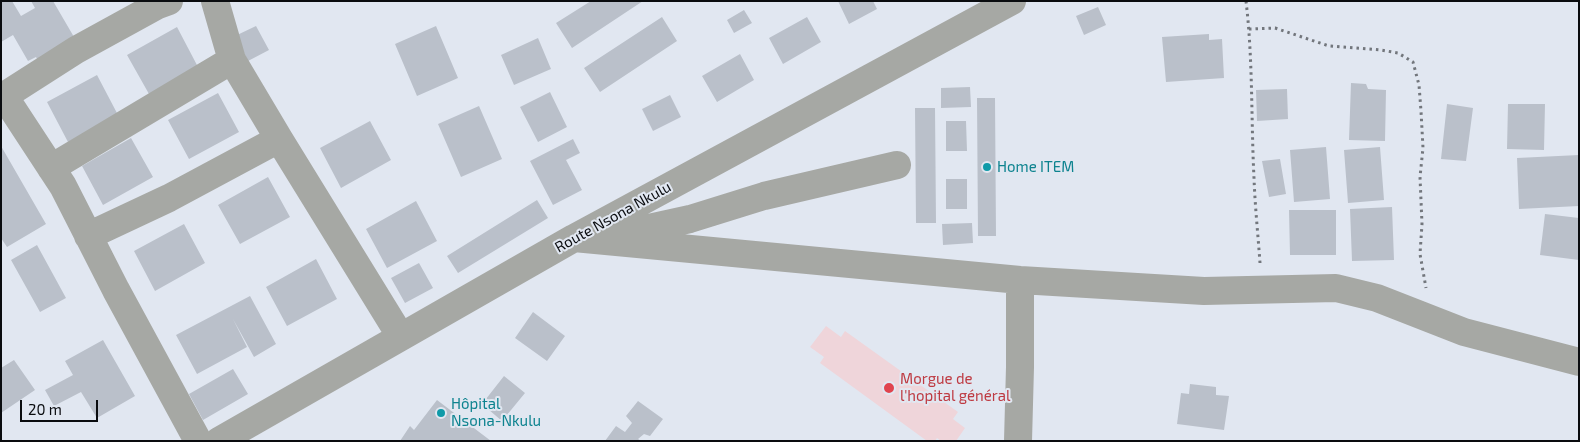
<!DOCTYPE html>
<meta charset="utf-8">
<style>
body{margin:0}
#map{position:relative;width:1580px;height:442px;overflow:hidden;background:#e1e7f1;font-family:"Exo 2",sans-serif}
canvas{display:block}
.frame{position:absolute;inset:0;border:2px solid #0a0c0f;pointer-events:none}
.scale{position:absolute;left:20px;top:400px;width:78px;height:22px;box-sizing:border-box;border:2px solid #0a0c0f;border-top:0;padding-left:6px;font-size:15px;line-height:18px;white-space:nowrap;color:#0a0c0f;-webkit-text-stroke:4px #e1e7f1;paint-order:stroke}
</style>
<div id="map">
<canvas width="1580" height="442"></canvas>
<div class="frame"></div>
<div class="scale">20 m</div>
</div>
<script>
const ctx = document.querySelector('canvas').getContext('2d');
ctx.lineJoin = 'round';
function paint(path, color) { ctx.fillStyle = color; ctx.fill(path, 'evenodd'); }
function stroke(path, color, width, dash) { ctx.strokeStyle = color; ctx.lineWidth = width; ctx.lineCap = dash ? 'butt' : 'round'; ctx.setLineDash(dash || []); ctx.stroke(path); }
function label(font, color, halo, rows, align = 'center') {
  ctx.font = font + ' "Exo 2",sans-serif'; ctx.lineWidth = 4; ctx.setLineDash([]); ctx.textBaseline = 'middle'; ctx.strokeStyle = halo; ctx.fillStyle = color; for (const [text, x, y, turn = 0] of rows) {
    ctx.save(); ctx.translate(x, y); ctx.rotate((+turn || 0) * Math.PI / 180); ctx.textAlign = isNaN(turn) ? turn : align; if (halo) ctx.strokeText(text, 0, 0); ctx.fillText(text, 0, 0); ctx.restore();
  }
}
paint(new Path2D(`
 M826 326 841 337 845 331 958 412 953 419 965 428 956 441H941L937 438 935 441H927L820 363 824 357 810 347Z`), '#efd5da');
paint(new Path2D(`
 M1 1H12L21 16 35 8 31 1H53L74 37 41 66 36 57 28 61 13 35 1 42Z
 M591 1H643L572 48 556 23Z
 M838 1H873L877 9 849 24Z
 M1098 7 1106 25 1084 35 1076 16Z
 M744 10 752 23 734 33 727 20Z
 M662 17 677 41 600 92 584 68Z
 M807 17 821 42 783 64 769 38Z
 M256 26 269 50 248 61 235 36Z
 M436 26 458 78 417 96 395 44Z
 M177 27 198 67 149 94 127 55Z
 M1209 34V40L1222 39 1224 78 1166 82 1162 37Z
 M538 38 551 69 514 85 501 55Z
 M740 54 754 80 717 102 702 76Z
 M97 75 118 115 68 142 47 102Z
 M1351 83 1366 84 1368 89 1386 90 1385 141 1349 140Z
 M970 87 971 107 941 108V88Z
 M1287 89 1288 119 1257 121 1256 90Z
 M550 92 567 127 538 142 520 107Z
 M218 93 239 132 189 159 168 120Z
 M670 95 681 117 653 131 642 109Z
 M977 98H995L996 236H978Z
 M1447 104 1473 108 1466 161 1441 159Z
 M1508 104H1545L1544 150 1507 149Z
 M479 106 502 159 461 177 438 124Z
 M915 108H935L936 223H916Z
 M370 121 391 160 341 188 320 148Z
 M946 121H966L967 151H946Z
 M131 138 153 177 103 205 82 166Z
 M573 139 580 153 566 160 582 190 553 205 530 161Z
 M1 146 46 224 7 247 1 238Z
 M1326 147 1330 199 1294 202 1290 150Z
 M1380 147 1384 200 1348 203 1344 150Z
 M1579 155V206L1519 209 1517 158Z
 M1280 159 1286 194 1269 197 1262 161Z
 M268 177 290 217 240 244 218 205Z
 M946 179H967V209H946Z
 M537 200 548 218 458 273 447 256Z
 M416 201 437 241 387 268 366 229Z
 M1392 207 1394 260 1352 261 1350 209Z
 M1289 210H1336V255H1290Z
 M1545 214 1579 218V260L1540 255Z
 M972 223 973 243 943 245 942 224Z
 M184 224 205 263 155 291 134 251Z
 M37 245 66 298 40 312 11 260Z
 M316 259 337 299 287 326 266 287Z
 M419 263 433 288 405 303 391 278Z
 M250 296 276 344 254 357 233 319 247 347 197 374 176 335Z
 M533 312 565 336 547 361 515 338Z
 M103 340 135 396 97 418 81 392 54 406 45 390 73 375 65 361Z
 M14 360 35 390 1 413V368Z
 M233 369 248 394 203 420 189 394Z
 M504 376 525 393 502 421 482 404Z
 M1190 384 1216 387V395L1229 396 1224 430 1177 424 1181 393 1189 394Z
 M437 400 491 441H400L410 426 414 430Z
 M638 401 663 419 650 436 644 434 638 439 641 441H605L616 426 625 432 632 423 626 416Z`), '#bac0ca');
stroke(new Path2D(`
 M1246 1C1253 60 1251 119 1254 178 1255 206 1258 235 1260 263
 M1249 29 1275 28 1329 46 1381 50 1398 53 1413 62 1419 85 1421 111 1423 148 1420 177 1422 224 1420 254 1426 288`), '#72767c', 3, [2.5, 4]);
stroke(new Path2D(`
 M215 1 232 60 279 139 401 337
 M4 96 63 186 116 290 198 441
 M1 98 76 50 158 5 169 1
 M51 168 232 60
 M88 236 169 198 279 139
 M574 238 1020 280 1204 291 1336 288 1377 298 1464 332 1579 362
 M623 242 640 230 690 219 764 196 897 165
 M219 441 574 238 1012 1
 M1018 441 1020 367V280`), '#a6a8a4', 28);
for (const [x, y, r, color] of [
 [987,167,5,"#0f9aa8"],
 [889,388,6,"#e0444e"],
 [441,413,5,"#0f9aa8"]
]) { const dot = new Path2D(); dot.arc(x, y, r, 0, 2 * Math.PI); ctx.fillStyle = color; ctx.fill(dot); stroke(dot, '#e1e7f1', 2); }
label('15px', '#0d838f', '#e1e7f1', [
 ["Home ITEM",997,167],
 ["Hôpital",451,404],
 ["Nsona-Nkulu",451,421]
], 'left');
label('15px', '#0a0c0f', '#e1e7f1', [
 ["Route Nsona Nkulu",613,217,-29]
]);
label('15px', '#be3a42', '#e1e7f1', [
 ["Morgue de",900,379],
 ["l'hopital général",900,396]
], 'left');
</script>
